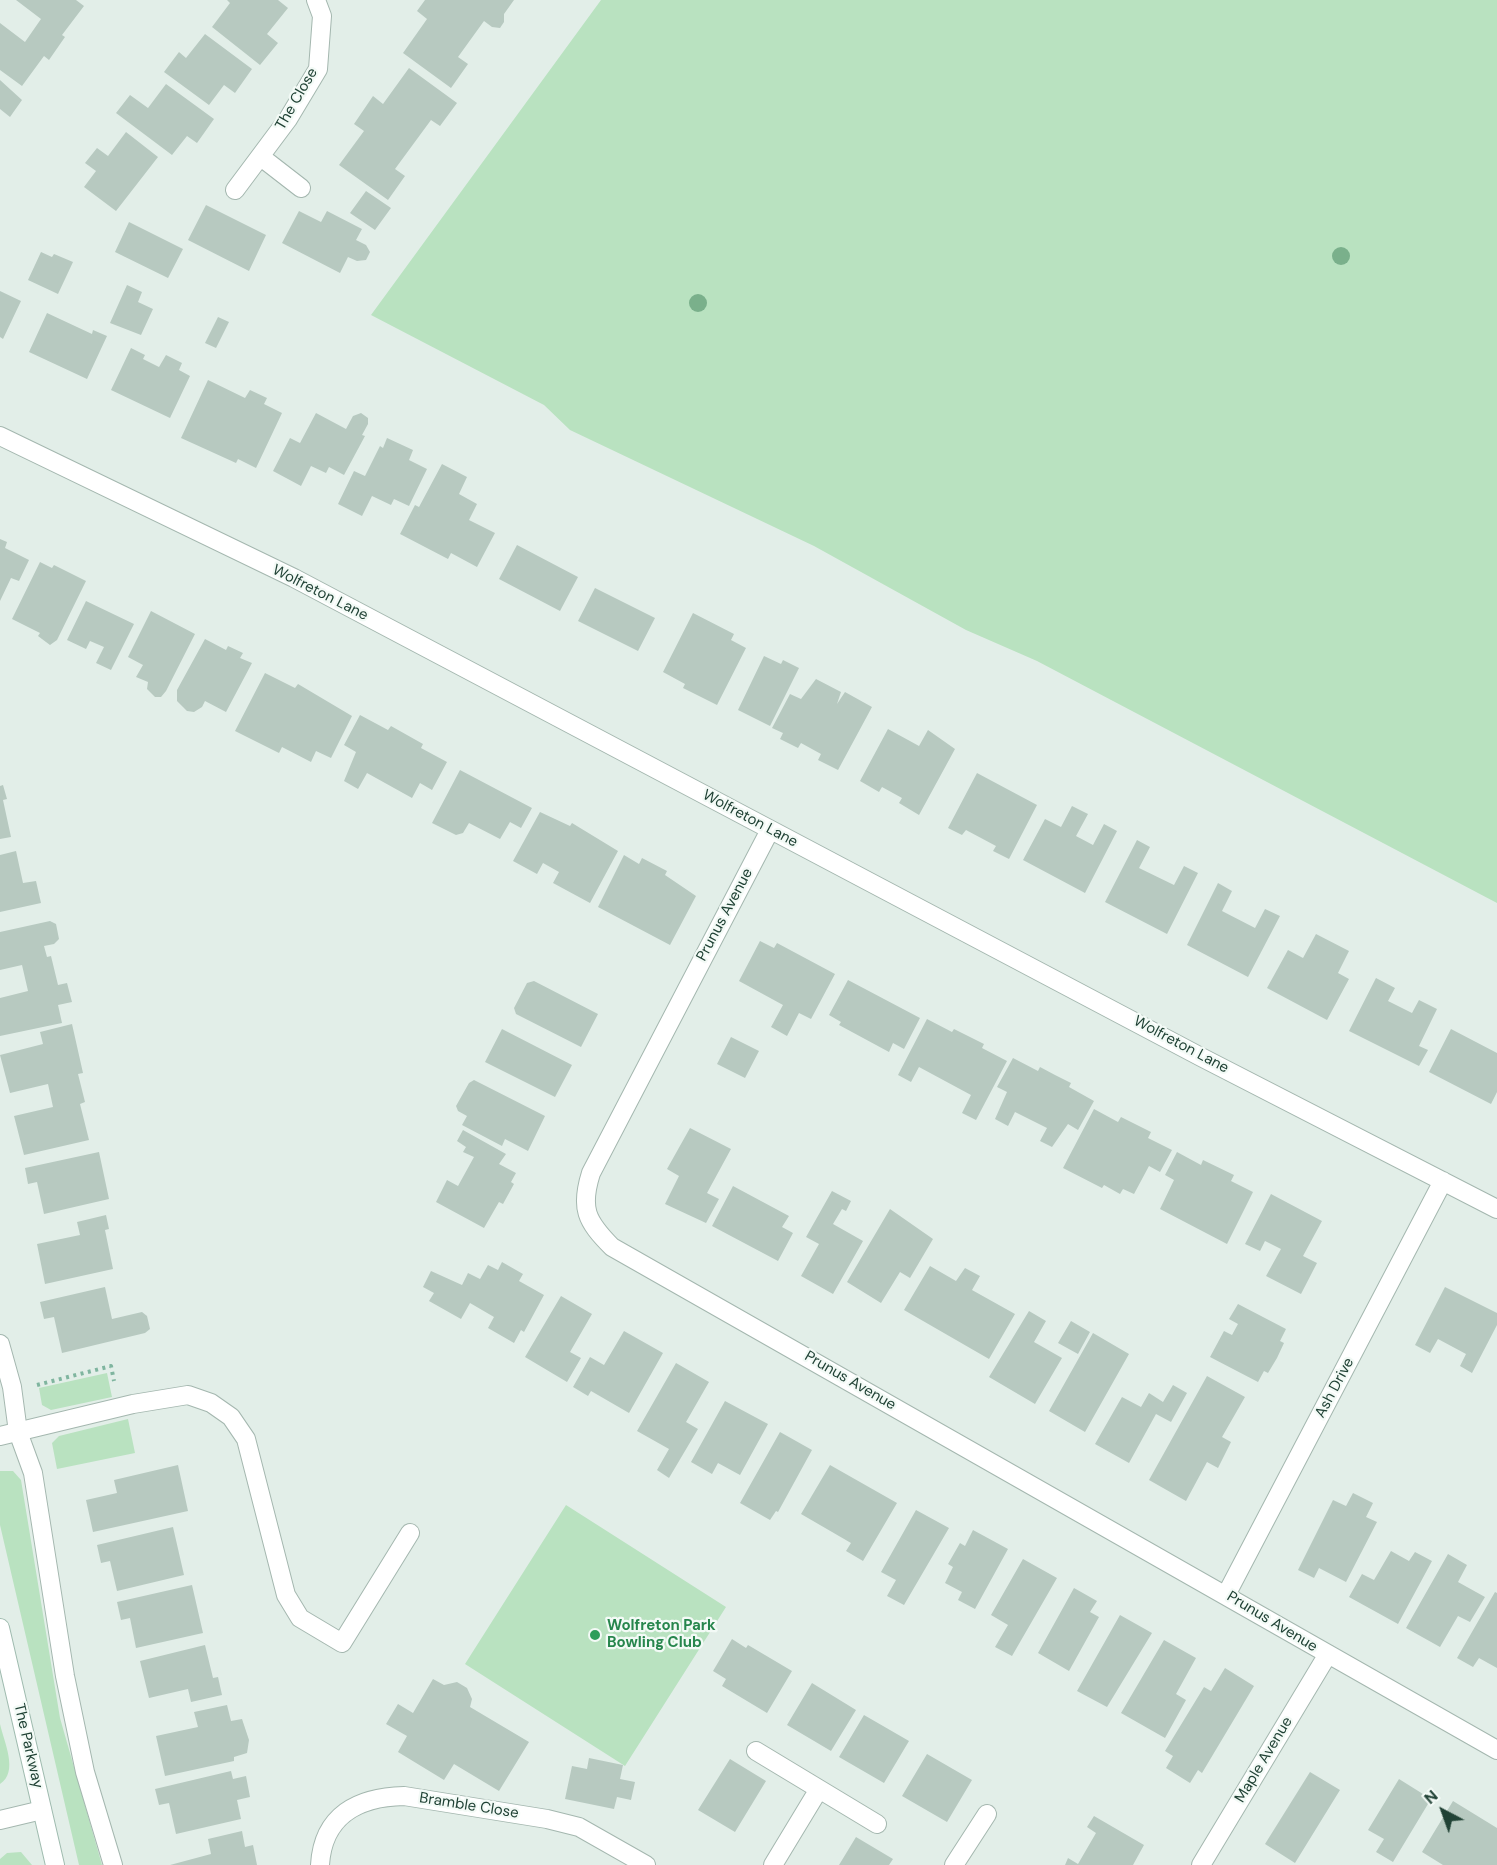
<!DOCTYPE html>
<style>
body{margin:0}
#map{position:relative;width:1497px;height:1865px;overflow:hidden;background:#e2eee8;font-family:"DM Sans",sans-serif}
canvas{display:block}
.north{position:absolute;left:1413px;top:1781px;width:60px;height:60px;-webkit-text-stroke:4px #f3faf6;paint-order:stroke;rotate:319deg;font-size:16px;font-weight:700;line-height:24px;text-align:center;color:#204235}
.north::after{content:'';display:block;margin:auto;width:21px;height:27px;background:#204235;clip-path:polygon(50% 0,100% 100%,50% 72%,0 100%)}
</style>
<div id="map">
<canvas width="1497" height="1865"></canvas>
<div class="north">N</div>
</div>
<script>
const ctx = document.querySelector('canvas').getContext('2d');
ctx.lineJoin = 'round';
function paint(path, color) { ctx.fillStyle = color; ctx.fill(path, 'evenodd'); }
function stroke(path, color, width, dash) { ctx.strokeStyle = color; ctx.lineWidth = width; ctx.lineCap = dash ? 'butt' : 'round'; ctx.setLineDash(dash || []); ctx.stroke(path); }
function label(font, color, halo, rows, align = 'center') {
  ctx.font = font + ' "DM Sans",sans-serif'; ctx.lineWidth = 4.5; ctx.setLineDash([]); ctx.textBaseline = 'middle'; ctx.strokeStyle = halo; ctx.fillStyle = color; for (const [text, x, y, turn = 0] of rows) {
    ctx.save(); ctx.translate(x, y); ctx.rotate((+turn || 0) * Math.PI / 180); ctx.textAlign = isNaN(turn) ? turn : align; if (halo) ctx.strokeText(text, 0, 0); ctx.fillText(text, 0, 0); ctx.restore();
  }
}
paint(new Path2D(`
 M601 0H1497V903L1037 661 966 630 814 546 570 430 544 405 371 315Z
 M107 1373 112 1397 51 1410 42 1405 39 1388Z
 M128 1419 135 1453 57 1469 52 1443 59 1436Z
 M13 1471 21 1480 60 1718 102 1865H79L0 1525V1471Z
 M566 1505 726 1607 625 1766 465 1664Z
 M0 1724C4 1742 19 1772 0 1784Z
 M21 1852 32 1865H0V1859L7 1853Z`), '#b9e2c0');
paint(new Path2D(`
 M16 0H76L84 6 62 35 65 37 49 60 44 56 22 86 0 70V23L25 42 41 19Z
 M227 0H278L288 8 267 34 278 43 260 65 212 27 230 3Z
 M425 0H514L504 14V22L500 28 492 27 484 21 458 57 468 64 451 88 403 53 427 19 417 11Z
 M205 34 252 69 235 93 224 85 209 105 164 72 179 52 186 58Z
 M409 68 457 103 440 126 431 120 395 169 405 176 388 200 339 165 364 131 354 124 373 96 383 104Z
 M0 80 22 100 10 117 0 109Z
 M166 84 214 119 197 143 187 136 172 155 116 113 130 95 148 108Z
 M126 132 158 157 116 211 84 187 96 171 85 163 97 148 108 156Z
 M366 191 391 208 375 230 350 213Z
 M206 205 266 235 249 271 188 240Z
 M299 211 321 222 327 211 362 229 356 240 366 245 370 252 366 260 357 261 348 257 340 273 282 243Z
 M129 222 183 249 168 278 115 252Z
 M41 252 52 257 54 254 73 262 58 294 28 280Z
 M127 285 142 292 138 302 153 309 141 335 110 323Z
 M0 291 21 301 3 339 0 337Z
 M47 313 92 334 93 330 107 336 87 379 29 352Z
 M218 317 229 322 216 348 205 343Z
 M131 348 145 355 143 359 159 367 166 355 182 363 179 370 190 376 170 418 111 390Z
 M208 380 245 398 250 390 267 398 264 404 282 413 256 468 238 459 236 463 181 438Z
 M316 413 346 429 353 416 361 413 368 418V424L362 435 365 436 344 475 329 467 326 473 311 466 301 486 273 471 290 438 300 443Z
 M387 438 413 450 409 460 427 469 409 506 394 499 391 505 372 496 362 516 338 504 354 471 365 476 380 446 383 448Z
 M442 464 467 477 459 494 477 504 469 520 495 533 477 567 451 553 448 559 400 534 415 505 419 507Z
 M0 539 7 542 5 548 29 560 19 581 11 578 0 601Z
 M517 545 578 577 560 611 499 579Z
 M40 562 52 568 54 565 86 581 57 640 50 645 38 636 40 633 12 619Z
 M595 588 655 618 638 651 578 621Z
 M86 601 134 624 111 670 96 663 104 647 90 641 86 649 67 640Z
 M151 611 195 634 166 691 161 697H155L147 689 148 682 136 677 143 665 128 657Z
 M693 613 734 634 731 640 746 648 717 705 683 688 685 684 663 672Z
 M205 639 226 650 228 646 243 653 240 658 252 663 226 712 205 701 202 707 194 712 187 711 177 701V690Z
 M764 656 781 664 783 660 799 668 770 726 738 710Z
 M265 673 295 688 298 684 352 716 331 758 316 751 311 762 282 747 279 753 235 731Z
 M816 679 841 692 837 704 845 692 872 707 838 770 818 760 821 754 801 743 798 748 780 739 783 733 772 728 790 694 801 699Z
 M360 715 388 730 391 726 423 744 421 748 447 762 432 790 420 783 412 798 367 773 358 789 344 781 356 752 344 745Z
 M888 729 919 746 928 730 955 749 919 815 899 803 902 798 882 787 879 792 860 781Z
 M460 770 532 808 521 828 510 822 500 839 469 823 463 833 456 835 432 823Z
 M977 773 1037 805 1009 859 993 851 996 846 966 830 962 835 948 828Z
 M3 785 7 799 3 800 11 837 0 839V786Z
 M1072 806 1088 814 1076 836 1093 845 1104 824 1117 831 1085 893 1023 860 1045 819 1061 827Z
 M540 812 570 826 572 823 618 851 590 903 553 883 559 872 543 863 537 874 513 861Z
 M1137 840 1150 847 1139 868 1174 885 1184 866 1198 873 1167 934 1105 902Z
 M16 851 23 883 36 881 41 903 0 912V855Z
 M624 855 639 864 642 858 667 871 665 875 696 896 670 945 598 907Z
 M1218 883 1232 891 1222 911 1255 928 1265 909 1280 916 1248 977 1187 945Z
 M50 921 56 924 59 939 54 944 44 946 47 957 51 956 58 985 67 983 72 1002 58 1005 62 1023 0 1036V998L28 991 22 965 0 970V932Z
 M1316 934 1349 951 1338 973 1349 979 1327 1020 1267 988 1288 950 1303 958Z
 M760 941 774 948 777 943 835 974 811 1019 799 1013 787 1036 771 1027 783 1005 739 981Z
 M1376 978 1395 988 1388 1001 1412 1013 1419 1000 1437 1009 1419 1046 1428 1050 1419 1066 1349 1031Z
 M848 980 920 1018 904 1049 893 1043 889 1052 839 1025 841 1022 829 1015Z
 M534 981 598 1014 581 1047 516 1014 514 1008 527 983Z
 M927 1019 952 1032 954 1029 984 1044 982 1048 1007 1061 976 1120 962 1113 971 1095 919 1067 911 1082 898 1075Z
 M72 1024 83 1073 78 1074 85 1102 80 1104 89 1140 24 1155 14 1116 53 1107 48 1084 10 1093 0 1055 43 1044 40 1032Z
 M502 1029 572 1065 555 1097 485 1062Z
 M1451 1029 1497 1053V1092L1491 1104 1429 1072Z
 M731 1037 759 1051 745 1078 717 1064Z
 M1013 1058 1038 1071 1040 1067 1055 1075 1071 1083 1069 1087 1094 1101 1078 1130 1068 1124 1052 1147 1040 1141 1047 1128 1015 1112 1008 1126 995 1119 1007 1092 997 1087Z
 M474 1080 545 1116 528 1151 505 1139 502 1146 462 1125 467 1116 458 1111 456 1106 469 1083Z
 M1094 1109 1118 1122 1121 1117 1151 1132 1148 1138 1172 1150 1160 1172 1149 1166 1134 1194 1123 1189 1120 1194 1104 1185 1102 1188 1063 1168Z
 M690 1128 731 1149 707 1193 719 1199 706 1223 665 1204 679 1176 667 1169Z
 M463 1130 506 1154 499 1164 516 1173 511 1182 514 1184 503 1204 499 1202 484 1228 436 1202 447 1180 458 1186 474 1157 463 1152 466 1147 457 1141Z
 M99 1152 109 1199 44 1214 37 1182 28 1184 25 1168Z
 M1177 1152 1201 1165 1203 1160 1234 1175 1231 1181 1253 1192 1227 1244 1160 1209 1174 1180 1165 1175Z
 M733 1186 789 1216 782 1227 793 1233 778 1261 712 1226Z
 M832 1191 851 1201 846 1211 842 1209 833 1224 863 1241 833 1294 801 1276 819 1244 806 1237Z
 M1271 1194 1322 1221 1303 1256 1317 1263 1301 1294 1266 1276 1281 1249 1265 1241 1260 1251 1245 1244Z
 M890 1209 933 1239 910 1278 900 1272 881 1303 847 1282Z
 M106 1215 109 1229 105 1230 113 1269 45 1284 37 1244 80 1235 77 1222Z
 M502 1262 523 1274 519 1281 544 1295 524 1332 521 1330 514 1343 488 1328 494 1317 470 1303 461 1319 429 1301 434 1293 423 1287 431 1271 462 1285 468 1273 480 1279 488 1265 498 1270Z
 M930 1266 956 1281 965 1268 980 1276 972 1290 1015 1314 989 1359 904 1310Z
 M105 1287 112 1319 142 1312 147 1316 150 1329 145 1333 62 1353 54 1317 44 1319 40 1302Z
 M1445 1287 1497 1313V1325L1472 1373 1460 1366 1466 1354 1438 1339 1430 1353 1415 1345Z
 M561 1296 592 1314 570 1352 581 1358 567 1382 525 1357Z
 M1238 1304 1286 1329 1280 1341 1284 1343 1277 1358 1268 1373 1264 1371 1258 1382 1210 1357 1224 1331 1232 1335 1238 1324 1229 1319Z
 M1029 1311 1046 1321 1034 1342 1062 1358 1035 1404 989 1377Z
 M1071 1321 1090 1332 1078 1354 1058 1343Z
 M624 1331 663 1353 629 1413 591 1391 588 1396 573 1387 590 1357 604 1365Z
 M1093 1333 1129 1354 1085 1432 1049 1411Z
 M676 1363 709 1382 686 1422 698 1429 669 1478 657 1470 669 1449 637 1431Z
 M1207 1376 1245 1397 1222 1437 1231 1442 1218 1468 1207 1462 1186 1501 1149 1480Z
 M1173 1385 1187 1393 1171 1422 1156 1414 1129 1463 1095 1444 1122 1397 1141 1407 1149 1393 1163 1402Z
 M725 1401 768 1424 740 1475 718 1463 712 1474 691 1462Z
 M780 1432 812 1450 778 1512 776 1511 770 1520 740 1503Z
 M178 1465 188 1511 93 1532 86 1500 117 1493 114 1480Z
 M830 1465 897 1503 863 1561 846 1551 851 1543 801 1514Z
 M1353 1493 1373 1503 1366 1517 1377 1522 1346 1582 1319 1568 1314 1578 1298 1570 1333 1500 1346 1506Z
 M916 1510 949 1528 904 1605 887 1596 896 1580 881 1572Z
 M173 1527 184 1575 117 1591 110 1561 101 1563 97 1545Z
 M973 1530 1008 1549 975 1609 958 1600 962 1592 945 1583 953 1567 948 1564 960 1543 965 1546Z
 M1391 1551 1409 1561 1415 1552 1432 1561 1398 1624 1349 1597 1362 1574 1374 1580Z
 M1448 1554 1467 1565 1458 1582 1485 1597 1470 1622 1458 1616 1440 1647 1406 1628Z
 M1023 1559 1057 1578 1012 1656 995 1647 1008 1625 991 1615Z
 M192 1585 203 1633 136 1648 130 1618 121 1620 117 1602Z
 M1074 1588 1097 1601 1090 1612 1099 1617 1069 1671 1038 1653Z
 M1495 1592 1497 1593V1668L1479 1658 1473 1667 1457 1658Z
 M1120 1615 1152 1633 1107 1707 1077 1691Z
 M732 1639 746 1648 748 1645 792 1671 767 1713 722 1686 726 1679 713 1671Z
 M1164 1640 1196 1658 1176 1694 1186 1700 1165 1738 1121 1713Z
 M205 1645 213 1678 218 1677 222 1695 191 1702 188 1689 149 1698 140 1661Z
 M1225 1668 1254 1686 1202 1773 1198 1770 1190 1783 1166 1768 1173 1756 1165 1751 1204 1687 1211 1691Z
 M433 1679 444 1685 457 1682 467 1688 472 1699 470 1707 529 1742 499 1791 454 1764 444 1780 398 1752 407 1736 386 1724 398 1704 413 1713Z
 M812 1683 856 1710 831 1751 787 1725Z
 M227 1705 231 1721 242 1719 249 1740 247 1753 234 1757V1761L165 1776 156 1736 198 1727 194 1712Z
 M864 1715 909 1741 884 1783 839 1757Z
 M927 1754 972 1780 947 1822 902 1796Z
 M589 1758 623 1765 620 1779 635 1782 631 1800 617 1797 614 1809 565 1799 572 1766 587 1769Z
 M730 1759 766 1781 735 1832 698 1810Z
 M231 1771 233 1779 246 1776 250 1797 237 1800 241 1819 176 1834 169 1803 159 1805 155 1789Z
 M1310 1772 1340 1790 1295 1863 1265 1844Z
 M1399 1779 1431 1799 1393 1862 1376 1852 1384 1839 1368 1830Z
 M1453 1801 1497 1828V1865H1443L1422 1852Z
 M1094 1816 1144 1845 1133 1865H1065L1068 1858 1078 1864 1096 1833 1087 1827Z
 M242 1831 245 1847 253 1845 257 1865H170L211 1854 208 1839Z
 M856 1837 893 1859 889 1865H839Z`), '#b7c9c0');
const lane = new Path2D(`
 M0 1436 133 1404 188 1395 211 1403 231 1417 246 1439 286 1595 300 1618 342 1643 410 1533
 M954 1865 987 1814`);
const street = new Path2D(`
 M261 157 301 188
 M235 190 288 119 318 69 322 16 316 0
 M0 436 294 578 1201 1057 1497 1209
 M770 830 591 1173C580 1208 586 1221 612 1247L1497 1750
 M0 1344 12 1387 18 1432 33 1473 65 1676 85 1772 113 1865
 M1226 1595 1443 1181
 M756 1751 877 1824
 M0 1820 42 1810
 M320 1865C323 1815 358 1797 404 1796L547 1819 579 1827 646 1865
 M773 1865 819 1789
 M1201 1865 1328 1654`);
const secondary = new Path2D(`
 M0 1628 55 1865`);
stroke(lane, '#a4b7af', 20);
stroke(street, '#a4b7af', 20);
stroke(secondary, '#9fbbaf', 20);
stroke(new Path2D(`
 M37 1385 111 1366 114 1381`), '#7fb59f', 4, [3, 4.5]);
stroke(lane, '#fff', 18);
stroke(street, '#fff', 18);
stroke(secondary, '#fff', 18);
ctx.fillStyle = '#7ab08b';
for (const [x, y] of [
 [1341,256],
 [698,303]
]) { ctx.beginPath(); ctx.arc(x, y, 9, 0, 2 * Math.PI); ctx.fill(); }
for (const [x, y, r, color] of [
 [595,1635,6,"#2e9e5b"]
]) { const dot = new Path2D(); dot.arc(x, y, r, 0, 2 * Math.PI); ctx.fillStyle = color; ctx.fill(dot); stroke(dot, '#f3faf6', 2); }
label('15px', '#204235', '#f3faf6', [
 ["The Close",297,99,-60],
 ["Wolfreton Lane",320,593,27],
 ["Wolfreton Lane",750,819,28],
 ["Prunus Avenue",725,915,-62],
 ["Wolfreton Lane",1181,1045,28],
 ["Prunus Avenue",850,1381,30],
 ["Ash Drive",1335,1388,-62],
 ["Prunus Avenue",1272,1622,31],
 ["The Parkway",28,1746,77],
 ["Maple Avenue",1264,1760,-59],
 ["Bramble Close",469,1806,9]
]);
label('bold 15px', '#27864d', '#f3faf6', [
 ["Wolfreton Park",607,1626],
 ["Bowling Club",607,1643]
], 'left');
</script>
